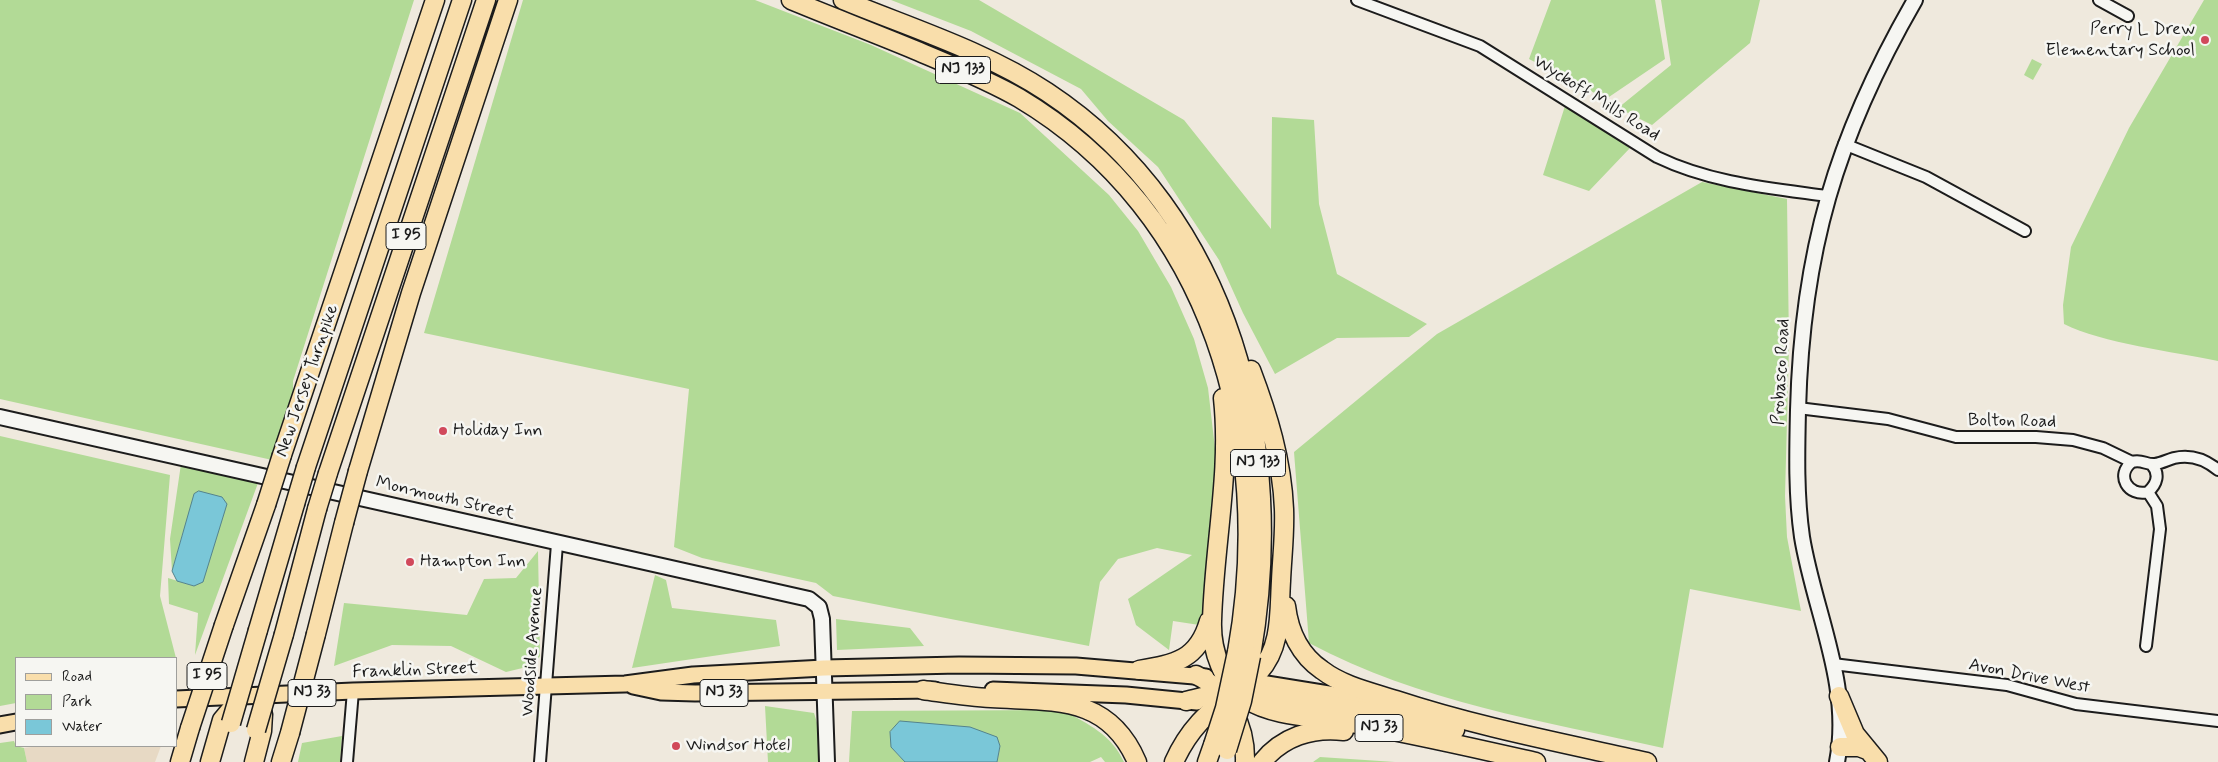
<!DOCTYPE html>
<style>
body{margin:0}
#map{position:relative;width:2218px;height:762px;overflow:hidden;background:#efe9dd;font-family:Mynerve,sans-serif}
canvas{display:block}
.legend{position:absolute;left:15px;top:657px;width:162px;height:90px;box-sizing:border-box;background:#f6f6f2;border:1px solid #9f9f9c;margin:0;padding:6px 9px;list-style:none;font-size:15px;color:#1c1c1c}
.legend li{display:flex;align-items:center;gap:10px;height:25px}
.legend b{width:25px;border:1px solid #9f9f9c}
</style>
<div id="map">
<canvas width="2218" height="762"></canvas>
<ul class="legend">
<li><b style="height:6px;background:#f9deab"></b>Road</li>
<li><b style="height:14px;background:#b2da96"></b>Park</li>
<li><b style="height:14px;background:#7ac7d8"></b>Water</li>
</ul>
</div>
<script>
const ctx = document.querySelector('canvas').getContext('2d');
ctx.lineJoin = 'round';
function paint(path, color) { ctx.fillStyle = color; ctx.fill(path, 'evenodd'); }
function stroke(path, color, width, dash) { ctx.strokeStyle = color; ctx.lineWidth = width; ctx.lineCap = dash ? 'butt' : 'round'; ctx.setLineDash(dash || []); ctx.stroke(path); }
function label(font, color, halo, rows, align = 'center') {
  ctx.font = font + ' Mynerve,sans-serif'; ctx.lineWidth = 5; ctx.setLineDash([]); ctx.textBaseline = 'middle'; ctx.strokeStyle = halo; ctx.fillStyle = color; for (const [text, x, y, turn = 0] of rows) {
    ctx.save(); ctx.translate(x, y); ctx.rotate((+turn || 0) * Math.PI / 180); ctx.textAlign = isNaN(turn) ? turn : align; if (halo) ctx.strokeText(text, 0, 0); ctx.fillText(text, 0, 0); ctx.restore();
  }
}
paint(new Path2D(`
 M39 746H161L155 762H27L24 748Z`), '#e7d9c4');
paint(new Path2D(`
 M0 0H414L293 381 294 450 290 464 0 399Z
 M523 0H755L871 45 1020 113 1109 195 1138 231 1171 287 1194 339 1208 388 1219 483 1206 626 1173 621 1169 650 1136 625 1128 599 1192 555 1157 548 1118 559 1100 582 1089 646 833 596 816 583 702 558 674 547 689 389 424 333Z
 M891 0H979L1184 120 1271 229 1272 117 1314 120 1319 204 1337 274 1427 324 1409 337 1337 338 1275 374 1243 313 1219 260 1158 167 1108 121 1081 89 971 31Z
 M1551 0H1655L1665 59 1606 99 1529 59Z
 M1661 0H1760L1750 43 1652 125 1618 108 1671 65Z
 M2204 0H2218V361C2174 352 2102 343 2064 324L2063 305 2071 247 2129 128Z
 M2032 59 2042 64 2033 80 2024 75Z
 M1565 106 1630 148 1589 191 1543 175Z
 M1702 182 1787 199 1789 345 1785 496 1787 537 1801 611 1690 589 1663 748C1543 721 1419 702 1309 643L1294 452 1437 334Z
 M0 436 170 475 160 596 176 658H16V703L0 706Z
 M181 464 258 483 195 655 198 613 169 604 168 578 194 586 183 532 172 571 170 539Z
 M538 551 540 656 535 665 506 672 451 646 392 645 334 666 344 603 467 615 484 579 516 578Z
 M655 575 666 580 672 608 776 620 780 646 632 668Z
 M836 619 910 628 924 646 837 650Z
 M765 706 814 713 818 726 820 762H768Z
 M1063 710C1089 725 1111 734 1124 762H1105L1101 757 1090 762H997L1000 746 891 747 905 762H849L852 711Z
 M342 736 340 762H298L302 743Z
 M14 741 16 746 24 748 27 762H0V743Z
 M1320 757 1395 762H1313Z`), '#b2da96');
const water = new Path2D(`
 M199 491 222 497 227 504 203 582 194 586 177 581 172 571 194 494Z
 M900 721 970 727 997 737 1000 746 997 762H905L891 747 890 732Z`);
paint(water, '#7ac7d8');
stroke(water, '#54838d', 1);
const street = new Path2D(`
 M1357 0 1480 46 1657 157C1711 183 1769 188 1827 196
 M2099 0 2128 16
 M1844 144 1926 177 2025 231
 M1798 408 1888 419 1956 437H2036L2073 440 2103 448 2132 462C2142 459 2146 465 2155 464 2162 463 2167 460 2174 458 2191 454 2205 459 2218 470
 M2132 462C2115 475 2128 497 2148 492 2157 484 2160 474 2152 465
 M2146 646 2160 529 2157 506 2148 492
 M1833 664 2007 685 2076 704 2218 721
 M347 762 353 691
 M540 762 557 544`);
const secondary = new Path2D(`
 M0 417 809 599 819 607 822 619 827 762
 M1837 762C1852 685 1814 611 1802 537 1796 495 1797 453 1798 410 1802 252 1836 137 1915 0`);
const primary = new Path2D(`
 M1242 680 1384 703
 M633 686 661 692 695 693 935 690
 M993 690 1126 695 1197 702
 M176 699 353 691 625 684 693 675 824 668 959 665 1076 666 1206 677
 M0 725 16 722`);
const highway = new Path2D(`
 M791 0C832 17 874 33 915 50 950 65 986 79 1019 98 1213 214 1275 440 1237 652
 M843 0C911 28 985 51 1047 92 1233 215 1288 446 1251 656
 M1223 398C1231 472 1214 546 1212 621 1211 650 1222 683 1248 700 1272 717 1321 717 1351 723 1413 734 1474 748 1536 762
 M282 455 435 0
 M306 467 462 0
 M358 471 411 293 508 0
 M328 473 486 0
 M1286 606C1289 631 1300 655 1322 670 1343 686 1371 692 1396 700 1478 727 1563 743 1647 762
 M224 625 266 505
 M258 630 295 504
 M284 634 317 509
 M316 634 344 523
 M1139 670C1175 664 1198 660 1209 621
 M1196 675C1229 691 1246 726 1245 762
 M923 690C945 693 968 697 991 698 1052 702 1108 694 1137 762
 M1839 696 1855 734 1878 762
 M1186 701C1209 695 1242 690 1259 672 1282 647 1279 612 1281 581 1282 557 1285 534 1284 509 1282 460 1268 415 1251 370
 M1840 747H1859L1867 750
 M180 762 190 728
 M210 762 222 720 237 702
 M254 762 262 731 263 714
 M281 762 290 733
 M1174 762C1186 735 1209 705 1239 695 1255 691 1276 697 1292 700 1347 708 1401 717 1455 730
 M1207 762 1213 745
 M1262 762C1282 737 1312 727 1344 731`);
stroke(street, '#1c1c1c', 14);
stroke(secondary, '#1c1c1c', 18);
stroke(primary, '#1c1c1c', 19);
stroke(highway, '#1c1c1c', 21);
stroke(street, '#f6f6f2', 10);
stroke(secondary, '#f6f6f2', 14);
stroke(primary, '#f9deab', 15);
stroke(highway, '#f9deab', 18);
const highwayBridge = new Path2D(`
 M295 504 306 467
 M266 505 282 455
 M317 509 328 473
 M344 523 358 471
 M231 723 258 630
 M190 728 224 625
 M256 730 284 634
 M290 733 316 634
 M1213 745 1225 708 1237 652
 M1227 750 1242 701 1251 656`);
stroke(highwayBridge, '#1c1c1c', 21, []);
stroke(highwayBridge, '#f9deab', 18);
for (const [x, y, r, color] of [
 [2205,40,5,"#d1495b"],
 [443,431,5,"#d1495b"],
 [410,562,5,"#d1495b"],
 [676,746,5,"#d1495b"]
]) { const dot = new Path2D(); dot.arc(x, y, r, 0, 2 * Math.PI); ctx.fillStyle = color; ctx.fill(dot); stroke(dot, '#f6f6f2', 2); }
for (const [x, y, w] of [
 [963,70,55],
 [406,236,40],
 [1258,463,55],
 [207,676,40],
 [312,693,48],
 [724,693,48],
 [1379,728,48]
]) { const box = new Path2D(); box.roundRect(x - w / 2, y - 13.5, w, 27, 4); ctx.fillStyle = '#f6f6f2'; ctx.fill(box); stroke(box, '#1c1c1c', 1); }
label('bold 16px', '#1c1c1c', null, [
 ["NJ 133",963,70],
 ["I 95",406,236],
 ["NJ 133",1258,463],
 ["I 95",207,676],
 ["NJ 33",312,693],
 ["NJ 33",724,693],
 ["NJ 33",1379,728]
]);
label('18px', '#1c1c1c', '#f6f6f2', [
 ["Perry L Drew",2195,30,"right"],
 ["Elementary School",2195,51,"right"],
 ["Holiday Inn",453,431],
 ["Hampton Inn",420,562],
 ["Windsor Hotel",686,746]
], 'left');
label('18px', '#1c1c1c', '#f6f6f2', [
 ["Wyckoff Mills Road",1596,99,32],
 ["Probasco Road",1782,372,-87],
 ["New Jersey Turnpike",308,381,-71],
 ["Bolton Road",2012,422,1],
 ["Monmouth Street",445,499,13],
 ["Woodside Avenue",533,652,-86],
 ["Franklin Street",415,671,-2],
 ["Avon Drive West",2029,677,11]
]);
</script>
